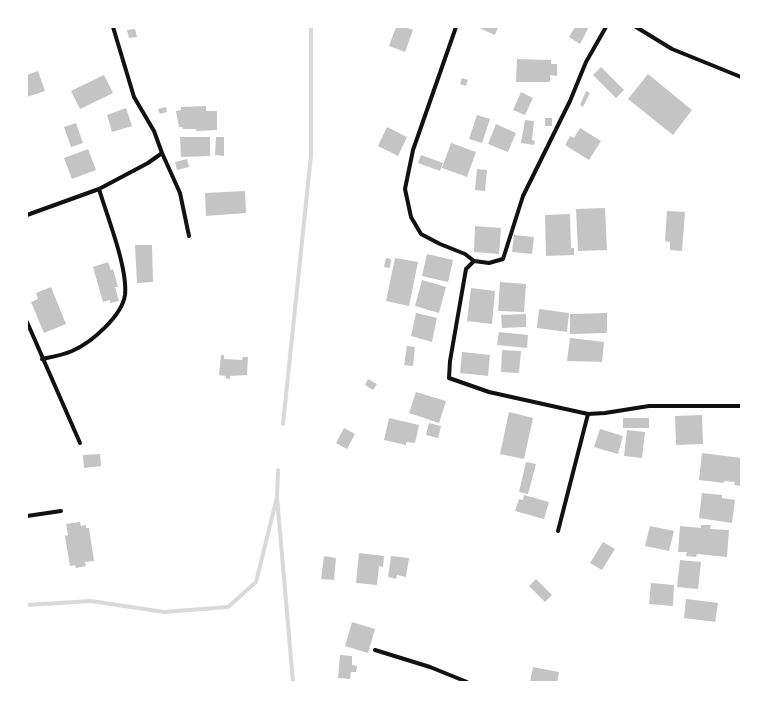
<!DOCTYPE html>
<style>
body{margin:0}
#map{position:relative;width:768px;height:709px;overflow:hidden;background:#fff;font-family:Mulish,sans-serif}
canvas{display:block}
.frame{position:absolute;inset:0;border:28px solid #fff;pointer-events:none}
</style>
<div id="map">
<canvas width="768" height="709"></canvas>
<div class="frame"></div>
</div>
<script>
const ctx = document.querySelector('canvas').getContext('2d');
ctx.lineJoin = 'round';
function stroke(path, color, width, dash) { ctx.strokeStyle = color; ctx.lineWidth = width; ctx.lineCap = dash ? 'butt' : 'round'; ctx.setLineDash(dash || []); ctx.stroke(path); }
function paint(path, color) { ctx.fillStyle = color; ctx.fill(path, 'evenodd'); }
stroke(new Path2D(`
 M283 424 311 155V27
 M278 470 277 497 293 682
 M27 605 91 601 164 612 228 607 256 582 277 497`), '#d9d9d9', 4);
paint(new Path2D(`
 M396 27H405L413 30 405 52 389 46Z
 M477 27H498L495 35Z
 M575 27H589L580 44 569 37Z
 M135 29 137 37 129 38 127 30Z
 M517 59 551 60V64H557V76L550 75V82H516Z
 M601 67 624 90 616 98 593 75Z
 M38 71 45 91 27 97V75Z
 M648 74 692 110 673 135 628 99Z
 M104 75 113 93 80 109 71 91Z
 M462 78 468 80 466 86 460 84Z
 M586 91 590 93 583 107 580 105Z
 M521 92 533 98 525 115 513 110Z
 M206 106V111H217V130L196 131V129H183L182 127H179L176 111 181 110V107Z
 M166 107 167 112 160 114 158 109Z
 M126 108 132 126 112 132 107 115Z
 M477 115 490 119 482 143 469 139Z
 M545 118H552V126H545Z
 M525 120 534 121 532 140 535 141 534 145 521 143Z
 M76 123 83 143 71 147 64 127Z
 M496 124 516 133 508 152 488 144Z
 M387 127 407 137 398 156 378 146Z
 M580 128 601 141 589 160 565 145 570 136 574 138Z
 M180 137H210V156L181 157Z
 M216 137H224V156L215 155Z
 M451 143 476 152 467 177 442 168Z
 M88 149 96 170 72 179 64 158Z
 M421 155 443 163 440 171 418 163Z
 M187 159 189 167 177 170 175 162Z
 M477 169 487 170 485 191 475 190Z
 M245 191 246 213 206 216 205 193Z
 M605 208 607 250 578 251 576 209Z
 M667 211 685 212 682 251 670 250V242L665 241Z
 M570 214 571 248H574V255L546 256 545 215Z
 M475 226 501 228 499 254 474 252Z
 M514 235 534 237 532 254 512 252Z
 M135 245H152L153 282 137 283Z
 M427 254 453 260 448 282 422 276Z
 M386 258 391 259 390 268 384 267Z
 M395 258 418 262 409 306 386 301Z
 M108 262 111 270 113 269 118 287H115L119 301 110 303V300L103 302 93 267Z
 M422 280 446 287 439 313 415 306Z
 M500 282 526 284 524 312 498 311Z
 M51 287 66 324 44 333 31 302 38 299 36 293Z
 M471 288 495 291 492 324 467 321Z
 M539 309 569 313 567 332 537 328Z
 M416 313 437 318 432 342 411 336Z
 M607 313V333L570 334V314Z
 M526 314V327L502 328 501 315Z
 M499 332 528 335 527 348 497 345Z
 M570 338 604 342 602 362 567 361Z
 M407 346 415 347 413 366 404 365Z
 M502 350 521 351 519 373 501 372Z
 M462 352 490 355 488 376 460 373Z
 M221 355H224V359L242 360 243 357H248L247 375 230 376V379L225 378 226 376 219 375Z
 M368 379 377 384 373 390 365 385Z
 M416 392 446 401 439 423 409 413Z
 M509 412 533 418 524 459 500 454Z
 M702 415 703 444 676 445 675 416Z
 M389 418 419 425 415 443 406 442V445L384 440Z
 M623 418H649V428H623Z
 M429 423 441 426 438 438 426 435Z
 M344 428 355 434 347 449 336 443Z
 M600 429 623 436 618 454 594 447Z
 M627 430 645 432 642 458 624 456Z
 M702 453 741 458V486L734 485 735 482 724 481V483L699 480Z
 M100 454 101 466 84 468 83 455Z
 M526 462 536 464 528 494 519 492Z
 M702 493 722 495V498L735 500 732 523 699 518Z
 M524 495 549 502 544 519 515 511 519 499 523 500Z
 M80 522 81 526 86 525V528H89L94 561 85 562 86 566 76 568 75 565 70 566 65 536 68 535 66 524Z
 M701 525H711L710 529 729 530 727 557 697 554 696 557 686 556 687 552H678L680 526 701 528Z
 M650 526 674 531 669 551 645 546Z
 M603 542 615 549 602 570 590 563Z
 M359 553 384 556 383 567 379 566 377 585 356 583Z
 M324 556 336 558 334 580 321 579Z
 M391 556 409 558 406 577 397 575 396 579 388 577Z
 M680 560 701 562 698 589 677 587Z
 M536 579 552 595 545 602 529 586Z
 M651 583 674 585 673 606 649 604Z
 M686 599 718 603 715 622 684 618Z
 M352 622 375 629 368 653 345 646Z
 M340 655 352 656V665L357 666 356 672H351L350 679 338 678Z
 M533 667 559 672 557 682H530Z`), '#c4c4c4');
stroke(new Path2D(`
 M456 27 413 150 405 189 411 217 421 234 440 244 465 254 474 261
 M606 27 586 62 570 101 523 196 503 259 489 263 474 261 466 269 450 361 449 378 489 392 588 414 605 413 649 406H741
 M636 27 672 49 741 77
 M162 153 180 193 189 236
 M27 215 99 189 148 163 162 153 154 131 134 97 113 27
 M27 322 80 443
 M42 359C52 357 63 355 72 351 91 343 122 316 125 295 128 268 107 216 99 189
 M27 516 61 511
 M558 531 588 414
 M375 650 430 667 467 682`), '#111', 4);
</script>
